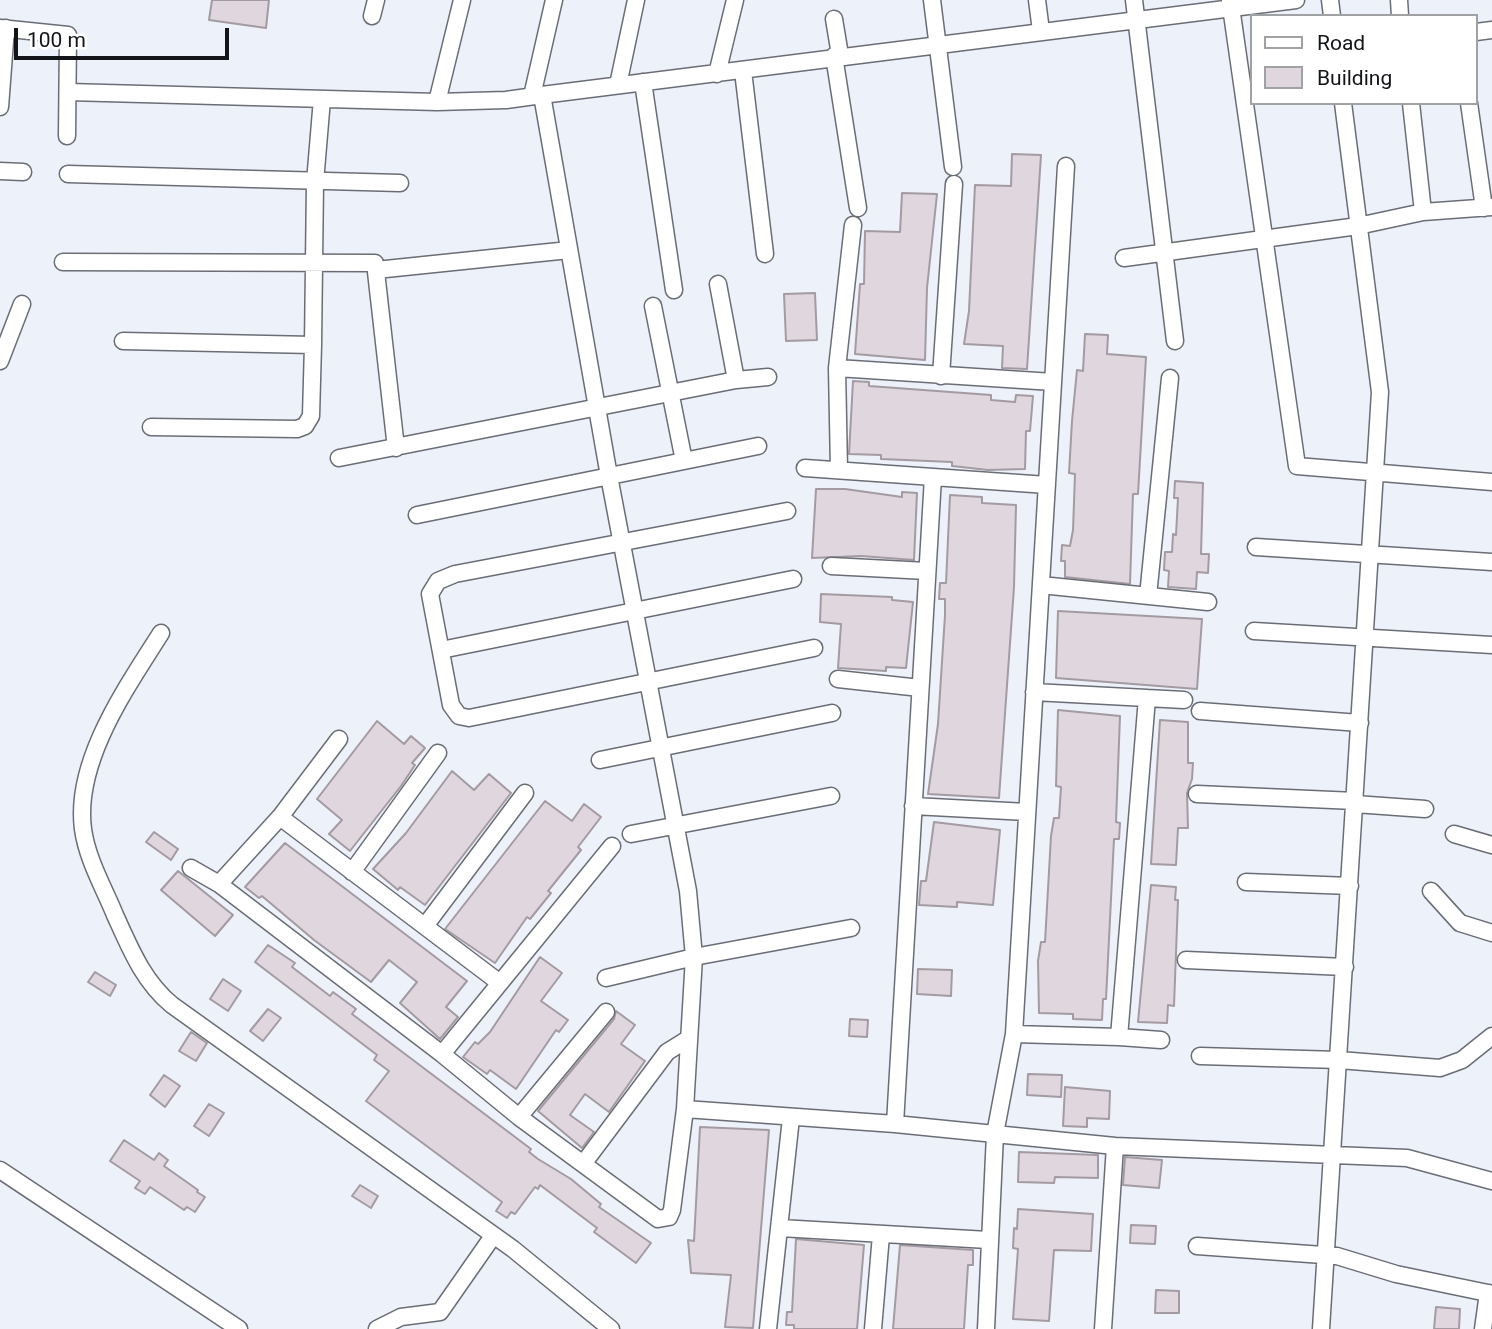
<!DOCTYPE html>
<style>
body{margin:0}
#map{position:relative;width:1492px;height:1329px;overflow:hidden;background:#edf1fa;font-family:Roboto,sans-serif}
canvas{display:block}
.legend{position:absolute;left:1250px;top:14px;width:228px;height:91px;box-sizing:border-box;background:#fff;border:2px solid #a0a1a2;margin:0;padding:9px 12px;list-style:none;font-size:21px;color:#121417}
.legend li{display:flex;align-items:center;gap:14px;height:35px}
.legend b{width:35px;border:2px solid #a0a1a2}
.scale{position:absolute;left:14px;top:28px;width:215px;height:32px;box-sizing:border-box;border:4px solid #121417;border-top:0;padding-left:9px;font-size:21px;line-height:24px;white-space:nowrap;color:#121417;-webkit-text-stroke:5px #fff;paint-order:stroke}
</style>
<div id="map">
<canvas width="1492" height="1329"></canvas>
<ul class="legend">
<li><b style="height:9px;background:#fff"></b>Road</li>
<li><b style="height:19px;background:#dfd7dd"></b>Building</li>
</ul>
<div class="scale">100 m</div>
</div>
<script>
const ctx = document.querySelector('canvas').getContext('2d');
ctx.lineJoin = 'round';
function paint(path, color) { ctx.fillStyle = color; ctx.fill(path, 'evenodd'); }
function stroke(path, color, width, dash) { ctx.strokeStyle = color; ctx.lineWidth = width; ctx.lineCap = dash ? 'butt' : 'round'; ctx.setLineDash(dash || []); ctx.stroke(path); }
const building = new Path2D(`
 M212 0H269L266 28 209 20Z
 M1012 154 1041 155 1027 369 1002 368 1003 346 964 344 969 311 975 185 1011 186Z
 M902 193 937 194 927 288 925 360 855 354 860 284H864L865 231 900 232Z
 M815 293 817 340 786 341 784 294Z
 M1085 334 1108 335 1107 354 1146 357 1138 494H1133L1130 584 1065 577V561H1061L1062 545 1070 546 1073 530 1075 474 1069 473 1072 421 1077 370 1083 371Z
 M853 381 869 382V386L991 395V400L1015 402 1016 395 1033 396 1030 431H1026L1025 469 988 470 952 466V462L881 459V455L849 454Z
 M1175 481 1203 483 1201 554H1209L1208 573 1197 572 1196 589 1168 587 1169 571 1164 570 1165 552H1172L1173 534 1176 535 1178 498H1174Z
 M816 489H845L902 497V492L917 493 914 560 861 556 812 558Z
 M950 495 982 497V503L1016 505 1014 587 999 798 928 794 938 724 945 615V599H939L940 583H946Z
 M821 594 892 597V600L913 602 906 668 886 667V671L838 668 841 624 820 622Z
 M1058 611 1202 619 1197 689 1056 678Z
 M1058 710 1120 716 1116 822 1120 823 1119 839H1114L1106 999H1103L1102 1020 1073 1019V1014L1039 1013 1038 961 1041 942H1045L1051 836 1054 818H1059L1061 787 1056 786Z
 M1160 720 1188 722V763H1193L1192 779 1187 793 1188 828H1178L1176 865 1151 864Z
 M377 721 404 744 411 736 425 748 412 763 415 765 401 786 350 851 329 834 342 820 317 799Z
 M452 771 474 790 489 774 511 793 425 905 400 887 398 890 373 869 406 833Z
 M545 801 572 821 584 804 601 817 578 847 581 850 548 891 551 893 530 919 527 917 495 963 445 929Z
 M934 822 1000 830 993 905 957 902V907L919 905 921 881H926Z
 M154 832 178 849 171 860 146 842Z
 M285 843 467 981 446 1007 458 1017 440 1039 400 1003 417 982 389 960 371 982 314 940 262 896 259 898 245 887Z
 M178 871 233 915 215 936 161 890Z
 M1151 885 1176 887 1175 900H1178L1174 1006 1168 1005 1167 1023 1138 1022Z
 M268 945 295 963 292 967 330 996 333 992 356 1009 352 1014 531 1149 529 1152 538 1159 571 1179 601 1204 599 1207 651 1243 636 1263 594 1232 597 1228 540 1185 538 1189 535 1187 515 1214 511 1212 507 1218 496 1211 502 1202 366 1101 389 1071 374 1060 377 1055 255 962Z
 M540 957 562 973 541 1001 568 1020 559 1032 556 1030 516 1089 490 1070 487 1074 463 1057 475 1042 478 1044 490 1032Z
 M918 969 952 970 951 996 917 994Z
 M95 972 116 985 110 996 88 982Z
 M223 979 241 991 228 1011 210 999Z
 M268 1009 281 1018 263 1041 250 1031Z
 M616 1011 635 1025 621 1044 645 1061 609 1112 585 1094 570 1115 594 1132 582 1148 538 1111 614 1019Z
 M850 1019 868 1020 867 1037 849 1036Z
 M191 1032 207 1043 196 1061 179 1051Z
 M1028 1074 1062 1075 1061 1097 1027 1095Z
 M164 1075 180 1086 165 1107 150 1095Z
 M1065 1087 1110 1091 1109 1119 1087 1118V1127L1063 1126Z
 M209 1104 224 1113 209 1136 194 1126Z
 M700 1127 769 1130 753 1328 725 1327 731 1275 691 1273 688 1240 694 1241Z
 M124 1140 154 1160 159 1153 168 1160 164 1166 198 1190 197 1192 205 1197 195 1212 187 1207 184 1210 150 1187 145 1194 135 1188 140 1181 110 1161Z
 M1019 1152 1098 1155V1178L1055 1177 1054 1183 1018 1182Z
 M1125 1157 1162 1160 1159 1188 1123 1185Z
 M360 1185 378 1196 371 1208 352 1196Z
 M1018 1209 1093 1214 1091 1251 1054 1250 1049 1321 1013 1319 1018 1249 1013 1248 1014 1228 1017 1229Z
 M1131 1225 1156 1226 1155 1244 1130 1243Z
 M796 1239 864 1245 857 1329H794V1325H786L787 1312H792Z
 M900 1245 973 1250V1265H968L964 1329H893Z
 M1156 1290 1179 1291V1313H1155Z
 M1436 1307 1460 1309 1459 1329H1434Z`);
paint(building, '#dfd7dd');
stroke(building, '#a39ba1', 2);
const minor = new Path2D(`
 M932 0 953 167
 M1037 0 1041 31
 M1134 0 1175 341
 M1230 0 1297 466 1492 482
 M1330 0 1332 16
 M1399 0 1400 16
 M372 16 376 0
 M834 19 840 55
 M0 28 68 35 67 136
 M1476 32 1492 30
 M834 56 858 208
 M743 71 765 254
 M717 74 735 0
 M643 82 674 290
 M618 85 636 0
 M68 92 437 102 506 100 542 95
 M532 96 554 0
 M437 102 462 0
 M1411 103 1423 212
 M1469 103 1484 208
 M0 107 6 28
 M0 171 23 172
 M68 174 400 183
 M1124 258 1358 226 1423 212 1492 207
 M63 262 375 263 396 448
 M376 270 569 250
 M718 284 736 380
 M653 306 684 461
 M123 341 313 345 315 182 322 99
 M0 361 22 304
 M837 368 1053 382
 M941 376 954 184
 M151 427 297 429 305 426 311 416 313 345
 M339 458 736 380 768 377
 M805 468 1047 485
 M839 470 837 368 853 225
 M787 511 455 574 438 581 430 594 451 705 459 716 469 718 814 648
 M417 515 758 446
 M1256 547 1492 562
 M831 566 927 571
 M1041 585 1208 602
 M1148 596 1170 378
 M1254 631 1492 645
 M161 633C127 687 74 761 83 829 87 859 104 888 115 915 130 948 143 981 172 1005L513 1249 611 1329
 M441 650 793 579
 M838 679 920 688
 M1034 692 1184 700
 M1200 711 1360 723
 M600 760 832 713
 M1197 794 1355 801
 M1355 804 1425 809
 M913 806 1027 812
 M280 817 500 983
 M631 834 831 796
 M1454 834 1492 845
 M191 868 219 884 442 1054 519 1117 658 1219 669 1217 672 1210 685 1109 895 1124 1115 1146 1103 1329
 M352 872 438 753
 M1246 882 1350 886
 M219 884 280 817 339 739
 M1431 891 1460 923 1492 933
 M425 926 525 793
 M1186 960 1345 967
 M606 978 694 957 851 928
 M1014 1034 1119 1037 1147 698
 M1119 1037 1161 1040
 M442 1054 612 846
 M1200 1056 1339 1060 1440 1068 1462 1060 1492 1036
 M685 1109 694 957 688 891 609 476 542 95 1296 0
 M519 1117 606 1012
 M895 1124 933 477
 M1115 1146 1407 1158 1492 1181
 M583 1164 667 1052 688 1039
 M0 1170 239 1329
 M780 1228 988 1240
 M1197 1246 1337 1256 1396 1274 1492 1294
 M377 1329 401 1317 440 1312 493 1236
 M768 1329 791 1118
 M873 1329 881 1235
 M986 1329 995 1134 1014 1034 1066 166
 M1321 1329 1380 392 1343 103
 M1483 1329 1488 1293`);
stroke(minor, '#6a6d75', 19);
stroke(minor, '#fff', 16);
</script>
